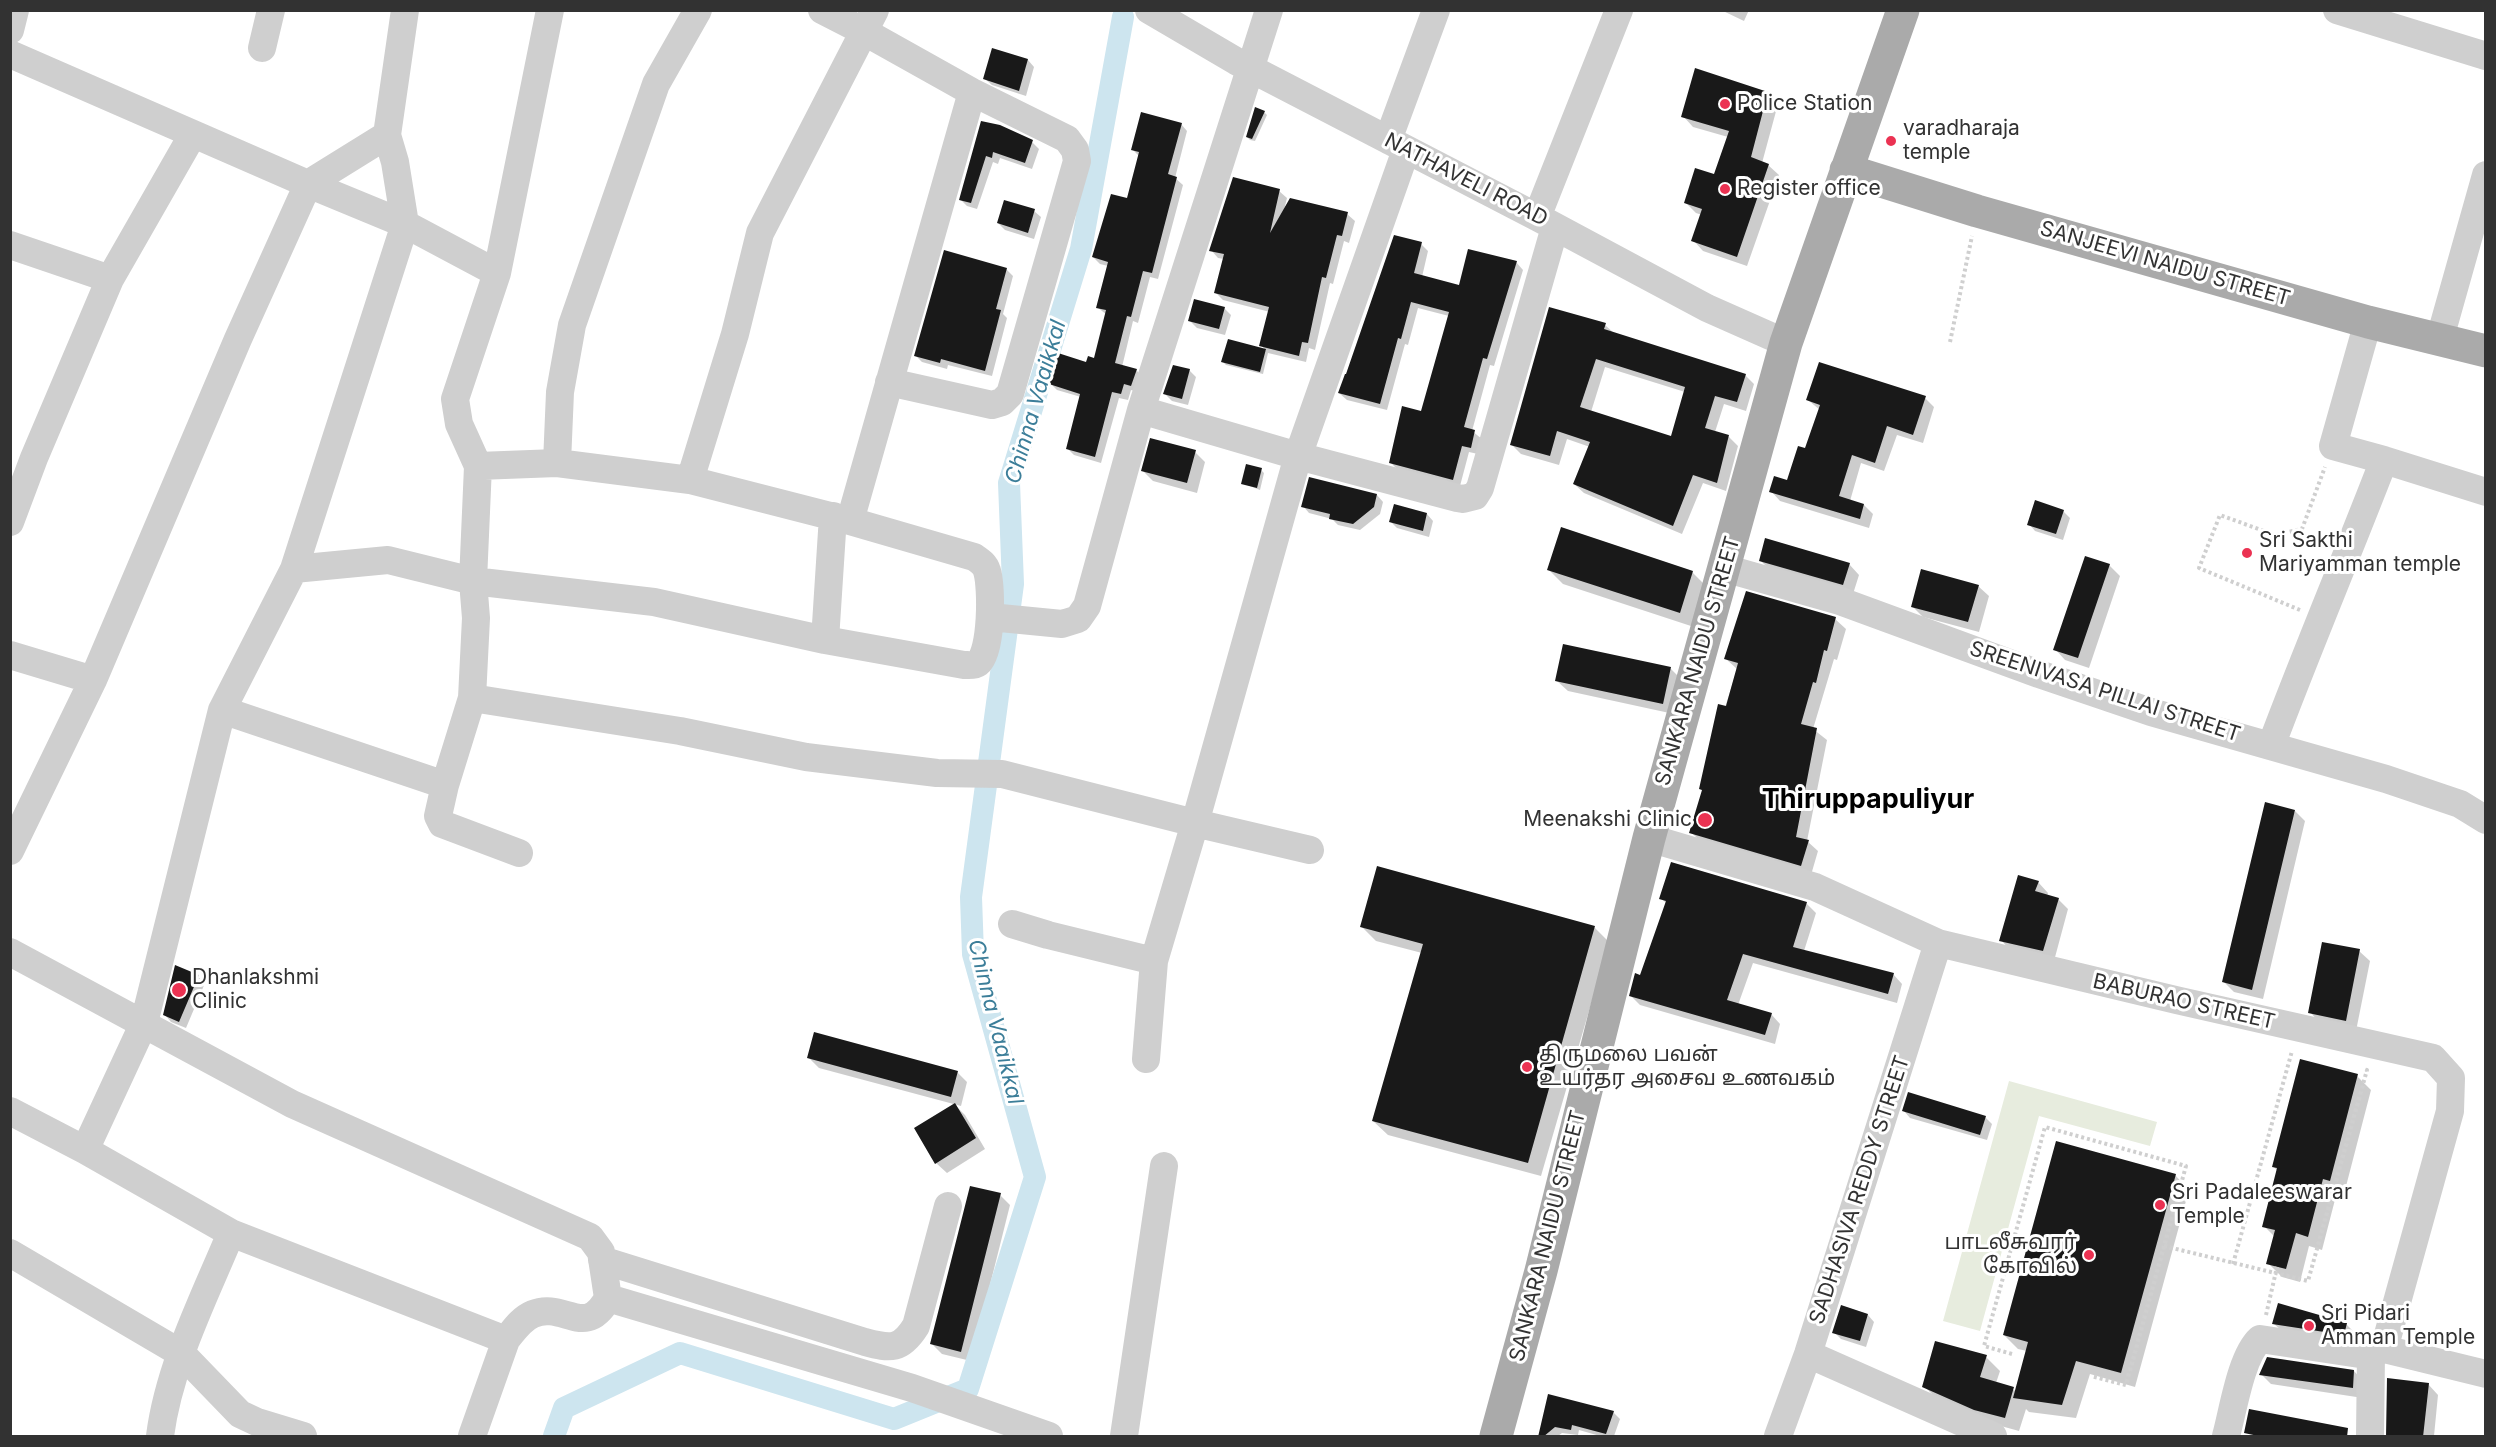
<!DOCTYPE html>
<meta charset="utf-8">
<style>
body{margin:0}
#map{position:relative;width:2496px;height:1447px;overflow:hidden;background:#fff;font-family:Inter,sans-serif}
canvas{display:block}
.frame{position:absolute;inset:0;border:12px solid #323232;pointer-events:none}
</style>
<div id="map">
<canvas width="2496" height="1447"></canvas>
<div class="frame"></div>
</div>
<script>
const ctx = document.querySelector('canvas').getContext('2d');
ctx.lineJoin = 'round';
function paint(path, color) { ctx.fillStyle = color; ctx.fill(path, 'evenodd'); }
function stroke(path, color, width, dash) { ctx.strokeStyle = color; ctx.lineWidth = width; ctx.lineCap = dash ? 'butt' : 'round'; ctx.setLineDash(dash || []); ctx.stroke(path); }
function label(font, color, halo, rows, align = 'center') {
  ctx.font = font + ' Inter,"Noto Sans Tamil",sans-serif'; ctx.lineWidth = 6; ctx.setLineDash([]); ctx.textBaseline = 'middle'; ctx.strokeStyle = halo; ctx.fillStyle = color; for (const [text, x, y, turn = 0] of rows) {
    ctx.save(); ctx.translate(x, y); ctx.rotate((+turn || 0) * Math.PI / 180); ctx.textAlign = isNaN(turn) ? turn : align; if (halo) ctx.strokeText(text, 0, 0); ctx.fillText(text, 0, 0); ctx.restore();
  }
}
paint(new Path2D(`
 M2009 1081 2157 1122 2150 1146 2039 1116 1980 1331 1943 1321Z`), '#e7ecde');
paint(new Path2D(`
 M1721 10H1749L1744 21Z
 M993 50 1028 60 1034 67 1026 96 992 85 985 79Z
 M1768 93 1778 104 1762 163 1768 165 1779 175 1747 266 1703 251 1693 240 1702 215 1696 213 1686 203 1715 176 1728 137 1693 127 1683 116Z
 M1264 112 1267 115 1255 141 1250 140 1247 137Z
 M982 122 1032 142 1039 149 1032 169 1000 158 998 164 993 162 977 209 967 206 960 199Z
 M1181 124 1187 131 1175 178 1183 185 1158 279 1150 277 1138 323 1133 321 1122 367 1136 370 1143 377 1138 392 1131 390 1128 400 1119 398 1101 463 1074 455 1067 448 1081 397 1057 390 1050 383 1095 360 1107 315 1097 307 1108 266 1100 264 1093 257 1128 200 1140 157 1133 150Z
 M1279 191 1287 198 1284 210 1347 214 1355 221 1349 243 1344 241 1333 284 1330 283 1315 350 1309 348 1306 362 1268 353 1263 374 1226 365 1223 362 1229 341 1266 351 1261 345 1270 312 1223 300 1216 293 1224 259 1218 258 1211 250Z
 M1034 211 1041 217 1034 239 1005 230 998 223Z
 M1421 244 1428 251 1422 277 1460 287 1516 262 1523 270 1494 366 1490 365 1472 431 1482 439 1478 454 1469 452 1460 486 1398 470 1390 462 1422 413 1449 316 1418 308 1408 345 1405 344 1387 410 1347 400 1339 393Z
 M1006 269 1013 276 1003 314 1007 318 992 376 948 365 947 369 922 362 916 356Z
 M1224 308 1231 315 1225 335 1197 328 1190 321Z
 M1605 325 1615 334 1745 375 1754 384 1746 411 1724 404 1715 432 1729 437 1738 446 1726 491 1703 483 1682 534 1584 493 1574 484 1590 447 1567 439 1559 465 1521 454 1511 444ZM1605 367 1685 392 1672 438 1591 412Z
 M1189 370 1196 377 1188 405 1172 401 1165 394Z
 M1925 398 1934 407 1923 443 1897 435 1884 471 1861 463 1850 501 1864 505 1873 514 1869 528 1780 501 1771 491 1788 482 1806 450 1820 410 1808 400Z
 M1195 452 1205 462 1197 493 1153 481 1143 471Z
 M1261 470 1264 473 1260 490 1242 483Z
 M1377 495 1383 502 1380 514 1360 530 1338 525 1332 519 1309 513 1303 506Z
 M2063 511 2070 518 2063 540 2035 531 2029 524Z
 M1427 514 1433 521 1429 537 1397 528 1391 522Z
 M1760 560 1849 564 1859 575 1853 594 1771 571Z
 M2109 565 2120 576 2089 668 2065 660 2055 649Z
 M1549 570 1692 572 1706 586 1694 627 1563 584Z
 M1978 586 1989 596 1979 632 1923 617 1913 607Z
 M1835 619 1846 629 1837 660 1834 659 1813 729 1827 740 1807 841 1818 851 1811 875 1701 842 1691 832 1703 791 1700 788 1737 669 1726 659Z
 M1671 669 1681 679 1674 714 1568 691 1557 681Z
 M2295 811 2305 821 2263 999 2234 992 2224 982Z
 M1378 868 1595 928 1609 942 1541 1176 1388 1135 1373 1121 1422 953 1376 941 1362 927Z
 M2038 882 2048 893 2047 896 2058 899 2068 909 2054 961 2011 951 2001 940Z
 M1661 898 1806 903 1816 913 1804 951 1893 974 1902 984 1897 1003 1753 963 1738 1005 1771 1014 1780 1024 1775 1044 1640 1005 1631 996 1641 977 1667 904Z
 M2359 951 2370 961 2356 1031 2320 1023 2310 1012Z
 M176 967 198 977 205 983 186 1028 171 1022 165 1015Z
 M809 1058 957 1072 967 1082 961 1106 819 1068Z
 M2357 1076 2371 1090 2344 1194 2337 1192 2322 1250 2309 1246 2300 1282 2282 1277 2268 1263 2275 1237 2264 1226 2278 1171 2273 1166Z
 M955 1105 965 1115 985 1149 947 1173 936 1163Z
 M1904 1111 1985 1117 1992 1124 1987 1140 1910 1118Z
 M2175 1175 2189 1190 2135 1387 2090 1374 2076 1418 2029 1412 2026 1409 2019 1431 1990 1423 1938 1400 1924 1386 1986 1357 2000 1371 1996 1383 2016 1391 2027 1351 2018 1349 2004 1335Z
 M1000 1195 1010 1205 971 1361 942 1354 932 1344Z
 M1868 1315 1874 1322 1866 1347 1841 1339 1834 1332Z
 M2274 1324H2346L2353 1331 2350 1341 2281 1330Z
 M2354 1371 2364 1382 2363 1398 2271 1384 2261 1374Z
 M2428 1384 2438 1395 2434 1436H2386Z
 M1549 1396 1613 1412 1620 1419 1614 1436H1600L1579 1430 1578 1435 1562 1433 1558 1436H1539Z`), '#0003');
stroke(new Path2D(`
 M554 1436 564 1408 680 1353 894 1419 968 1389 1035 1177 973 954 971 897 1013 584 1009 483 1081 249 1123 17`), '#cde5ef', 22);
paint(new Path2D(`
 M992 48 1028 59 1019 91 983 79Z
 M1695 68 1768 92 1751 157 1769 164 1737 257 1691 241 1702 209 1684 203 1695 168 1714 174 1729 131 1681 117Z
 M1255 107 1265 111 1252 139 1246 137Z
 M1141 112 1182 123 1168 174 1177 177 1152 273 1143 271 1131 317 1127 316 1115 363 1137 369 1131 386 1124 384 1121 394 1112 392 1095 457 1066 449 1080 394 1049 384 1058 353 1086 362 1088 356 1094 358 1106 310 1096 308 1108 262 1092 257 1111 194 1127 198 1139 152 1131 150Z
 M981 121 1000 125 1033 140 1025 163 993 152 992 158 986 156 971 203 959 200Z
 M1233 177 1280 189 1270 233 1290 198 1348 212 1342 236 1337 235 1326 278 1322 277 1308 343 1302 342 1299 356 1259 346 1269 307 1214 293 1224 254 1209 251Z
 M1004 200 1035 209 1028 233 997 223Z
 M1394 235 1422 242 1414 273 1459 285 1468 249 1517 261 1487 359 1483 358 1464 427 1475 430 1471 448 1462 446 1453 480 1389 463 1402 406 1421 411 1449 312 1411 302 1401 339 1398 338 1380 404 1338 393 1345 374H1346Z
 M944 250 1007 268 996 309 1001 310 985 371 941 359 940 363 914 356Z
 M1194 299 1225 307 1219 329 1188 321Z
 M1549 307 1606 323 1604 329 1746 374 1737 402 1715 396 1705 428 1729 435 1717 483 1693 475 1673 526 1573 484 1590 442 1557 431 1550 456 1510 445ZM1596 359 1685 387 1671 436 1580 407Z
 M1228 339 1266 349 1260 372 1221 362Z
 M1819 362 1926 396 1913 435 1887 426 1875 463 1852 455 1839 496 1864 504 1860 519 1769 492 1774 476 1787 480 1798 446 1805 448 1820 405 1806 400Z
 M1173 365 1190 369 1182 399 1163 394Z
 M1150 438 1196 450 1187 483 1141 471Z
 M1246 464 1262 468 1257 488 1241 484Z
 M1309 477 1377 494 1374 507 1353 524 1329 519 1330 514 1301 507Z
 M2035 500 2064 510 2056 534 2027 525Z
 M1394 504 1427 513 1423 531 1389 522Z
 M1561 527 1693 571 1680 613 1547 570Z
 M1765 538 1850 563 1843 585 1759 561Z
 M2085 556 2110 564 2078 658 2053 650Z
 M1921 569 1979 585 1968 622 1911 607Z
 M1746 591 1836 617 1827 651 1824 650 1816 683 1813 682 1801 724 1817 728 1796 837 1809 840 1801 866 1689 833 1702 790 1699 789 1718 704 1726 706 1738 663 1724 659Z
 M1563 644 1671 667 1663 704 1555 681Z
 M2265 802 2295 810 2252 990 2222 982Z
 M1671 862 1807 902 1793 947 1894 973 1888 994 1743 954 1727 1000 1772 1013 1765 1035 1629 996 1635 973 1640 975 1666 901 1659 899Z
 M1377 866 1595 926 1528 1163 1372 1121 1423 944 1360 927Z
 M2018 875 2039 881 2035 891 2059 898 2043 951 1999 941Z
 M2322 942 2360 949 2346 1021 2308 1013Z
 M175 965 199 975 179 1022 163 1015Z
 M814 1032 958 1071 951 1097 807 1058Z
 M2300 1059 2358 1074 2330 1181 2323 1179 2308 1237 2296 1233 2286 1269 2266 1264 2275 1230 2262 1227 2277 1168 2272 1167Z
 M1908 1092 1986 1116 1980 1135 1902 1111Z
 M955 1103 976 1138 935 1164 914 1128Z
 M2056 1141 2176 1174 2121 1373 2076 1361 2062 1405 2013 1398 2028 1342 2003 1335Z
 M970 1186 1001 1193 961 1352 930 1344Z
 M2278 1303 2347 1323 2344 1335 2272 1324Z
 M1841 1305 1868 1314 1860 1341 1832 1333Z
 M1935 1341 1987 1355 1980 1377 2014 1387 2005 1418 1974 1410 1922 1387Z
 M2267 1357 2354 1370 2353 1388 2259 1375Z
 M2387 1378 2429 1383 2423 1437H2386Z
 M1548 1394 1614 1411 1606 1434 1572 1425 1571 1430 1555 1427 1543 1437H1538Z
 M2249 1409 2348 1428 2347 1437H2263L2244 1433Z`), '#191919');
stroke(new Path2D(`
 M1950 342 1972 236
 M2300 610 2199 568 2220 515 2275 535 2302 529 2325 467
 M2164 1246 2308 1281 2367 1070 2363 1069
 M2233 1264 2292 1051
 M2266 1315 2277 1267
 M2012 1354 1984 1346 2045 1127 2186 1166 2126 1385 2091 1376`), '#cfcfcf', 4, [3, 3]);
stroke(new Path2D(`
 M822 10 863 31 972 92 1067 139 1075 150 1077 161 1010 394 1002 402 992 405 889 382
 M1149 10 1236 61 1537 217 1707 308 1786 343
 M2337 10 2486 56
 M10 30 15 10
 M262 48 271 10
 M10 54 308 184 405 224 497 273
 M1388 140 1436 10
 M1537 217 1619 10
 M10 245 110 279
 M2440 338 2486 175
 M1141 410 1298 456 1457 498 1463 499 1475 496 1480 488 1555 227
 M2384 460 2486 492
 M557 463 560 392 572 325 656 84 698 10
 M690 480 735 334 760 233 875 10
 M850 521 972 92
 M10 522 34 458 110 279 193 134
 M1724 568 1840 601 2039 674 2151 712 2386 779 2460 804 2486 820
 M294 569 388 560 473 581 654 602 825 640 964 665C969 665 974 666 978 663 992 652 992 587 987 571 985 564 980 561 974 557L850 521 690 480 557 463 478 466
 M990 617 1062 624 1078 619 1087 606 1141 410 1269 10
 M825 640 833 516
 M10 655 93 680
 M472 698 476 618 473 581 478 466 459 424 455 399 497 273 550 10
 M222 710 445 785 472 698 680 731 806 757 937 773 1002 774 1195 823 1154 961 1146 1059
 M2271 746C2307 650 2347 556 2384 460L2333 446 2368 322
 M445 785 438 816 442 824 519 853
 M1649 838 1815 887 1938 943 2176 1000 2433 1058 2451 1078 2450 1111 2384 1349
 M1310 850 1195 823 1298 456 1406 150
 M10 851 93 680 238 339 308 184 387 135 405 10
 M1012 924 1048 935 1154 961
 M10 952 292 1104 590 1237 601 1252 608 1298 912 1388 1049 1436
 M10 1111 85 1150 231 1233 506 1340C514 1330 521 1319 533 1314 564 1301 585 1340 608 1298
 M85 1150 144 1023 222 710 294 569 405 224 395 162 387 135
 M10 1253 182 1354 240 1414 257 1422 303 1436
 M602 1260 865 1342C891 1349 901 1350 916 1326L948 1206
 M1808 1354 1993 1436
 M160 1436C169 1366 204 1298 231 1233
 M472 1436 506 1340
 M1124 1436 1164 1166
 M1778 1436 1808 1354 1938 943
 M2226 1436C2233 1411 2241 1356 2260 1339L2366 1355 2384 1349 2486 1374
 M2370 1436 2371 1353`), '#cfcfcf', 28);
stroke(new Path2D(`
 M1846 170 1977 211 2368 322 2486 351
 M1496 1436 1541 1271 1649 838 1786 343 1903 10`), '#aaa', 33);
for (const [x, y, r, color] of [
 [1725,104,6,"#eb3252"],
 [1891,141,6,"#eb3252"],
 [1725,189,6,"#eb3252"],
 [2247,553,6,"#eb3252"],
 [1705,820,8,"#eb3252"],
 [179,990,8,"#eb3252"],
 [1527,1067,6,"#eb3252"],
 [2160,1205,6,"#eb3252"],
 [2089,1255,6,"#eb3252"],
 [2309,1326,6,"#eb3252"]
]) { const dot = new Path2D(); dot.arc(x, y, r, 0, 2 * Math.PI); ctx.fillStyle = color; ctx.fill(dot); stroke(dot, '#fff', 2); }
label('21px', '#323232', '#fff', [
 ["Police Station",1737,104],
 ["varadharaja",1903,129],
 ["temple",1903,153],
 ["Register office",1737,189],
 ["Sri Sakthi",2259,541],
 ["Mariyamman temple",2259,565],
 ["Meenakshi Clinic",1692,820,"right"],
 ["Dhanlakshmi",192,978],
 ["Clinic",192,1002],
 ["திருமலை பவன்",1539,1055],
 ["உயர்தர அசைவ உணவகம்",1539,1079],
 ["Sri Padaleeswarar",2172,1193],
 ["Temple",2172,1217],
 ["பாடலீசுவரர்",2077,1243,"right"],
 ["கோவில்",2077,1267,"right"],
 ["Sri Pidari",2321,1314],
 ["Amman Temple",2321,1338]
], 'left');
label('21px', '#323232', '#fff', [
 ["NATHAVELI ROAD",1466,180,27],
 ["SANJEEVI NAIDU STREET",2165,264,16],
 ["SANKARA NAIDU STREET",1698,661,-74],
 ["SREENIVASA PILLAI STREET",2105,692,18],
 ["BABURAO STREET",2184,1002,13],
 ["SADHASIVA REDDY STREET",1860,1190,-72],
 ["SANKARA NAIDU STREET",1548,1236,-76]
]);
label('italic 22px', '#3c7e99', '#fff', [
 ["Chinna Vaaikkal",1036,402,-74],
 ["Chinna Vaaikkal",995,1022,76]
]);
label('bold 27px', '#000', '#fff', [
 ["Thiruppapuliyur",1868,800]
]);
</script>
